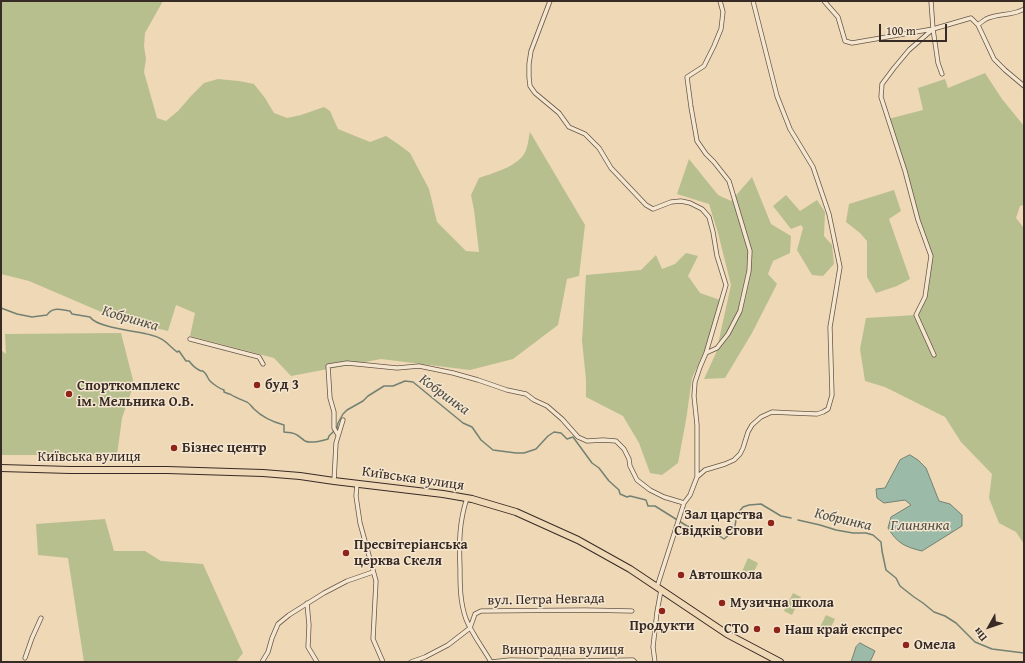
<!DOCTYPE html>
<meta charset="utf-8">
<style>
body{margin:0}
#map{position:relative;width:1025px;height:663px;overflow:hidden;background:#efd8b5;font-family:"Gentium Book Plus",serif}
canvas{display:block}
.frame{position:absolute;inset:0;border:2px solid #382b26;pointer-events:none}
.north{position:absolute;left:969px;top:607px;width:40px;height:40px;-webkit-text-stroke:3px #f5e6cf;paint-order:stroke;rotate:230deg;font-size:11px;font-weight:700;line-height:16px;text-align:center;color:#382b26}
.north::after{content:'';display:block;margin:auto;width:14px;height:18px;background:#382b26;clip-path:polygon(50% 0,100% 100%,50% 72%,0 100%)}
.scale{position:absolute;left:879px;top:24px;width:68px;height:18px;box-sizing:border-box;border:2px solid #382b26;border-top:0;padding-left:5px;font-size:12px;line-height:14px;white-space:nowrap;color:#382b26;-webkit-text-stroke:3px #f5e6cf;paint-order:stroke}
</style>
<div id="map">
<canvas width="1025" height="663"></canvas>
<div class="frame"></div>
<div class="north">Пн</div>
<div class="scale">100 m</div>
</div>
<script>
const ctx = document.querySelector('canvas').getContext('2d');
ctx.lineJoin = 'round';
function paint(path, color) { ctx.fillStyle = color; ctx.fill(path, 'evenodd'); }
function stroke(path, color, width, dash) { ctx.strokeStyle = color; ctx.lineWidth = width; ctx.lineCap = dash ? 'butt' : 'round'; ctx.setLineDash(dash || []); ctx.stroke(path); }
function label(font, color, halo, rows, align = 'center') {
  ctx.font = font + ' "Gentium Book Plus",serif'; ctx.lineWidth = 3; ctx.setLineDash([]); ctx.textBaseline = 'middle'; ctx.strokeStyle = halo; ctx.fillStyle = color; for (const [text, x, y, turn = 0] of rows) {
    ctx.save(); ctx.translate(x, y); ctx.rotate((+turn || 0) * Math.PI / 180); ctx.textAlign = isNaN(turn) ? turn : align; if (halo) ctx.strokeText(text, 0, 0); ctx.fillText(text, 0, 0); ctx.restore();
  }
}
paint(new Path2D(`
 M1 1H163L145 33 144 46 146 59 144 72 157 118 166 121 178 111 191 96 204 83 218 79 239 81 254 84 265 98 274 113 287 118 301 115 324 107 330 111 338 129 370 142 386 136 398 144 410 153 429 189 437 222 466 251 479 252 474 210 471 195 479 178C493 173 512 168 522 157 528 150 528 140 530 132L585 225 579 276 567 279 558 325 513 359 470 370 381 359 291 376 274 358 190 336 195 313 176 305 168 331 120 320 29 281 1 274Z
 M985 73 1002 99 1024 126V205L1020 206 1016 218 1024 228V544L1016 532 999 523 989 498 992 474 961 442 945 417 885 387 865 381 860 349 866 318 916 315 925 297 931 256 918 220 888 119 923 110 918 88 945 79 948 88Z
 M689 159 718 195 731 201 752 177 771 224 791 236 790 253 773 261 768 274 777 284 752 333 725 378 704 379 716 353 731 285 718 233 709 204 677 194Z
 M894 190 901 211 889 219 910 279 897 286 876 293 867 277V241L860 233 846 222 849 204Z
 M786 195 800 211 817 200 825 212 824 236 832 245 834 264 823 276 812 275 797 250 803 228 801 225 791 229 773 206Z
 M686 253 698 256 688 276 700 293 720 300 706 348 692 378 686 420 678 463 662 475 650 473 639 443 623 416 586 397V379L582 341 586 275 641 270 656 255 662 269 675 264Z
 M121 333 134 384 122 418 117 455H1V350L6 354 5 334Z
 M105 519 114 551H145L161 561 203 564 243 653 236 662H84L68 558 38 555 36 524Z
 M748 558 758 563 750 581 740 576Z
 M793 593 801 597 792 615 784 611Z
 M826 615 835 619 827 635 818 631Z`), '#b7bf8f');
const water = new Path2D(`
 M910 455 918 460 926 468 939 501 950 504 962 515V526L922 551C905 547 897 543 888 528L891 517 911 505 905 500 884 503 877 498 876 489 885 488 900 460Z
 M860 643 875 651 870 662H851L856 647Z`);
paint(water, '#9bbba8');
stroke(water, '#738174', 1);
stroke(new Path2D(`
 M1 308 17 314 32 317 47 315C52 306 62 310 70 311L72 314 90 317C97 328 138 331 151 335 164 338 167 344 177 352L179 351 186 361H189C192 365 195 368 199 370 204 373 200 368 205 373 207 375 208 379 210 381 213 384 220 389 224 390V392L229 394H230C234 397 242 400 247 402 250 404 251 406 254 409 262 417 273 422 284 425V432C288 433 293 432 297 435 299 436 302 439 305 441 311 444 321 441 328 439L329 436 337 428 338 423 343 414 347 410 363 401 368 396 384 386H393L405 381 413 382 463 423 472 427 481 440 493 450 516 453H524L536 449 548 436 554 432 561 433 567 439 573 437 592 463 599 468 609 481 619 490 620 494 627 497 630 496 646 500 648 506H655L687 526 700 530 712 531 724 539 731 533 735 526 737 514 743 507 749 505 761 504 781 516 791 518
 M798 520 820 525 836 530 853 533H866L873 535 881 542 882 551 886 570 896 578 900 586 914 597 923 603 934 612 945 616 956 623 975 642 992 649 1024 653`), '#738174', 1.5);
const street = new Path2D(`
 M550 1 531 51 529 64V77L530 86 535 93 559 113 569 127 585 134 599 148 611 168 646 205 653 209 671 202 681 201 690 203 702 209 709 217 713 232 717 256 726 285 706 353
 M824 1 838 17 845 41 852 43 933 29 971 18 978 25 994 59 1005 70 1024 86
 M931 1 933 29 909 50 894 68 882 84 881 97 905 171 918 220 931 256 925 297 916 315 934 355
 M978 25C980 23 983 21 986 19 998 13 1013 16 1024 9
 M933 29 938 63 942 74
 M190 339 259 357 263 364
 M338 435 334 428V412L330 398 328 366 347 363 397 368 419 366 453 373 478 380 507 390 526 394 534 400 547 406 562 419 578 437 587 441 603 440 616 441 624 449 629 459 630 466 637 480 650 490 664 497 684 503
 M697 477 705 470 725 464 734 460 740 454 743 448 748 432 752 425 761 417 772 412 792 413 817 414 823 412 828 409 832 395 830 327 840 267 829 214 813 167 790 129 777 96 753 1
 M334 481 336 443 343 420
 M357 484 356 496 360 523 376 581 373 639 383 662
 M467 498C459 522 459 543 460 568 460 586 460 602 466 619 472 634 483 648 491 662
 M657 587 684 503 690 495 697 477V425L694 396 695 382 700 367 706 353 717 348 728 334 740 311 749 271 750 251 729 181 714 162 706 154 697 141 691 107 687 77 704 66 714 46 721 29 723 12 720 1
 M307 603 309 625 308 647 317 662
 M25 658 32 638 41 618
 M262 662 268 652 272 638 278 624 289 615 324 593 347 581 373 572
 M411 662 425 657 448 645 470 628 475 614 481 611 585 610 632 611
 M491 662 510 660 569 661 633 660 635 662
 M655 662 653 647 657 612 661 590`);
const primary = new Path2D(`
 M1 468 70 470H167L263 473 300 476 334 481 443 494 472 499 516 512 578 540 630 569 727 634 780 662`);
stroke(street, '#66564a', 5);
stroke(primary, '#382b26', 8);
stroke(street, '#f5e6cf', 3.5);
stroke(primary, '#efd8b5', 6);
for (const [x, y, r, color] of [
 [257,385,4,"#8f2418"],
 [69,394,4,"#8f2418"],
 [174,448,4,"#8f2418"],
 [771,523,4,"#8f2418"],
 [346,553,4,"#8f2418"],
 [681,575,4,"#8f2418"],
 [722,603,4,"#8f2418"],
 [662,611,4,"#8f2418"],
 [757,629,4,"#8f2418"],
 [777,630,4,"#8f2418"],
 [906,645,4,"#8f2418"]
]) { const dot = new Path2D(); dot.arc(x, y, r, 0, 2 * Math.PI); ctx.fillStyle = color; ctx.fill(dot); stroke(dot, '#f5e6cf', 1.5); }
label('bold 14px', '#382b26', '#f5e6cf', [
 ["буд 3",265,385],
 ["Спорткомплекс",77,386],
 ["ім. Мельника О.В.",77,402],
 ["Бізнес центр",182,448],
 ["Зал царства",763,515,"right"],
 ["Свідків Єгови",763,531,"right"],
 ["Пресвітеріанська",354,545],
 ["церква Скеля",354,561],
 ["Автошкола",689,575],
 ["Музична школа",730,603],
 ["Продукти",662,626,"center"],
 ["СТО",749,629,"right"],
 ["Наш край експрес",785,630],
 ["Омела",914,645]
], 'left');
label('14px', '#382b26', '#f5e6cf', [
 ["Київська вулиця",89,457],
 ["Київська вулиця",413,479,8],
 ["вул. Петра Невгада",546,600,-1],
 ["Виноградна вулиця",563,650]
]);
label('italic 15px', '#514f46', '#f5e6cf', [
 ["Кобринка",130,319,16],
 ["Кобринка",444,395,36],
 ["Кобринка",843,520,13],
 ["Глинянка",920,526]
]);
</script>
